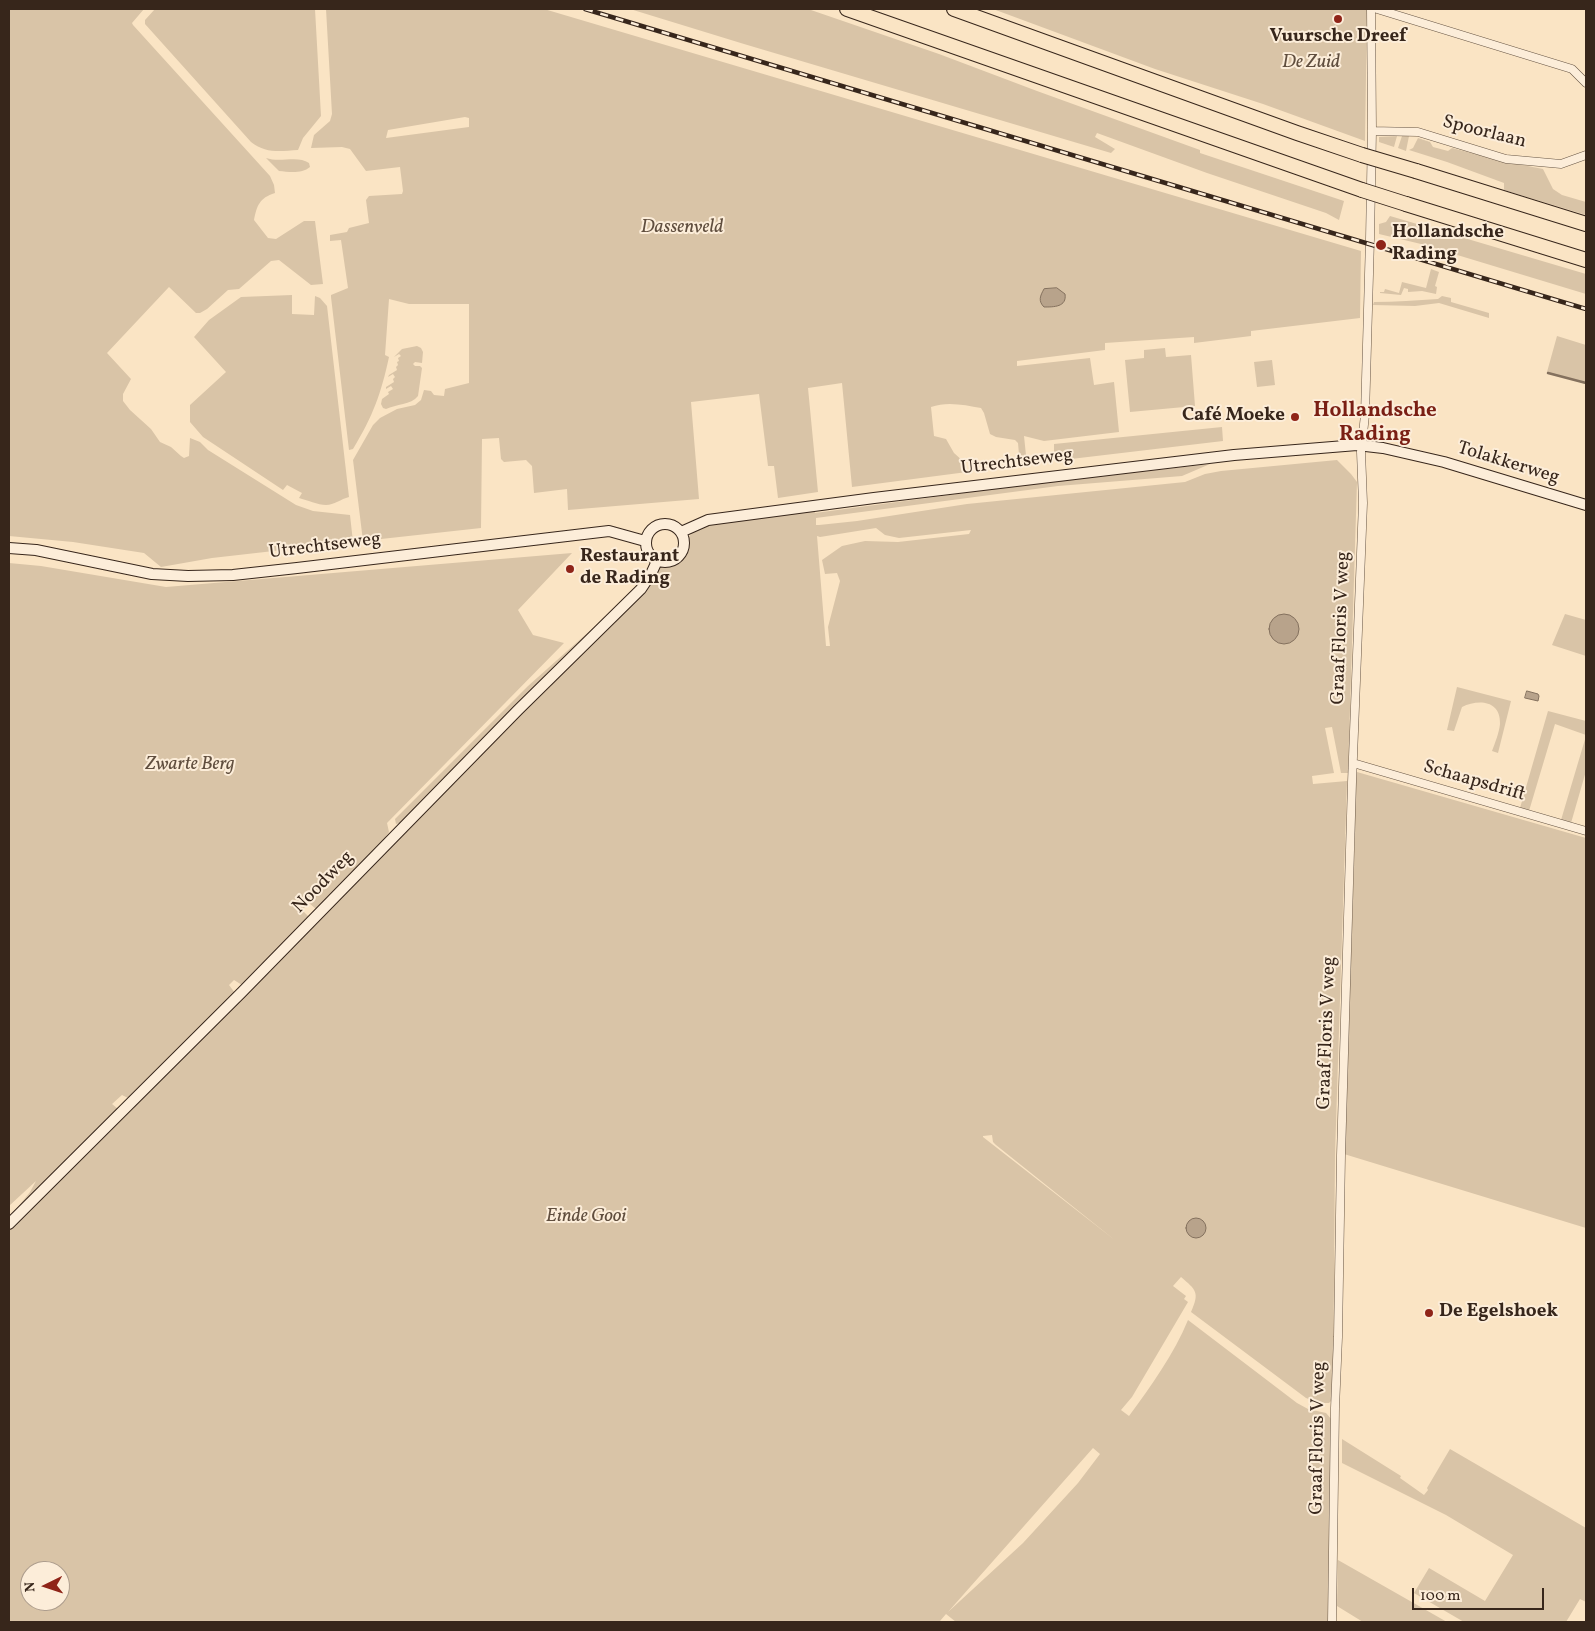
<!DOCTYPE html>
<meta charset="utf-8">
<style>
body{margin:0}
#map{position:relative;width:1595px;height:1631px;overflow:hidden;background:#fae4c4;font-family:Vollkorn,serif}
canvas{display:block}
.frame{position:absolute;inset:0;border:10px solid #37261b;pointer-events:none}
.north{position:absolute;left:20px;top:1561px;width:50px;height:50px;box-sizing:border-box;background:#fcedd9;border:1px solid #ad9d8d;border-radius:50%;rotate:266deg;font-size:14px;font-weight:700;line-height:20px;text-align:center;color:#37261b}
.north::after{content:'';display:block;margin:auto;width:18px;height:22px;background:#8f2418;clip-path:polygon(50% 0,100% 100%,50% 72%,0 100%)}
.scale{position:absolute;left:1412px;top:1588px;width:132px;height:22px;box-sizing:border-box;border:2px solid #37261b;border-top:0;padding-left:6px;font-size:15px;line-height:18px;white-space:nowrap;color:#37261b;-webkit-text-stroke:4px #fcedd9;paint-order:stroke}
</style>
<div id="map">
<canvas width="1595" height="1631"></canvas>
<div class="frame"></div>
<div class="north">N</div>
<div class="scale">100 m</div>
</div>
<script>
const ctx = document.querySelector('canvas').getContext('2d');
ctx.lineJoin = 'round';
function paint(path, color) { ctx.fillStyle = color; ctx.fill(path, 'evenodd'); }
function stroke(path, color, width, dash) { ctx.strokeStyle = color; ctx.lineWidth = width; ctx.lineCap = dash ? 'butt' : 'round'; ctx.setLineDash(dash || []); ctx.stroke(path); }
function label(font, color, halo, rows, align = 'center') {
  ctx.font = font + ' Vollkorn,serif'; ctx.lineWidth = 4; ctx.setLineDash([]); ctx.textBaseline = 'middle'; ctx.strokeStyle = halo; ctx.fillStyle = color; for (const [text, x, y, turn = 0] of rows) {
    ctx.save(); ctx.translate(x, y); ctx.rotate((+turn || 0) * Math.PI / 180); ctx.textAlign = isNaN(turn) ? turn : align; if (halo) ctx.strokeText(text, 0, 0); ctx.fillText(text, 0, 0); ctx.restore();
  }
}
paint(new Path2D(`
 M9 9H144L132 23 133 25 270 176 274 185 275 193C259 198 257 206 254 220L268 238 276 239 304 221H315L323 284 311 285 279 260 271 261 239 289 228 290 207 309 200 313H196L169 287 107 353 131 379 123 394V401L130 410 151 429 160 442 171 447 181 456 184 458 189 456 190 438 200 442 208 450 296 505 313 511 350 515 353 542 212 558 161 567 144 553 73 542 9 536Z
 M155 9H315L321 116 303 138 298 150C281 151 266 154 251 142L145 24V20Z
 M326 9H544L1361 251 1360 318 1251 331V336L1194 343V337L1105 343V350L1017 361V366L1090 358 1094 385 1114 382 1119 432 1044 441 1024 436 1027 465 1020 466 1018 443 1015 440 996 437 990 434 984 413 981 408C965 405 947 401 931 407L934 436 946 439 954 453 964 462 967 472 852 487 842 383 808 388 818 492 778 498 774 466H768L759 394 691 402 699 499 568 510 567 489 534 493 532 466 526 460 504 462 501 459 499 438 482 439 481 528 363 541 353 460 373 425 380 418 397 409 415 405 421 400 424 390 431 391 434 395 444 396 445 389 469 383V304H409L389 299 385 355 389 357C381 394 373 416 353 449L349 450 331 297V295L348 288 341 240 330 241V235L347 232 349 228 369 223 366 200 369 196 402 194 403 191 400 167 366 171 350 149 342 147 311 148 314 135 330 121 332 114ZM465 117 469 118V127L386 138 388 130Z
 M630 9H808L939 54 1037 91 1200 150V153L1344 201 1339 220 1326 213 1207 173 1097 133 1095 137 1115 149 1111 153 744 44Z
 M993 9H1367L1365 141 1263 104 1155 69Z
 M1397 136 1394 147 1379 142V137Z
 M1402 136H1409L1406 151 1398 148Z
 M1418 138 1430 142 1433 147 1448 151 1452 148 1502 161 1543 169 1553 189 1562 195 1586 202V215L1504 190V183L1447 162 1409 150 1413 148Z
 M266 158C280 163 298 155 309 163L310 167C302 174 289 172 279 171Z
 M1390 216 1586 274V294L1421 244 1379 234V224L1386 222Z
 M1431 269 1439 272 1435 286 1437 287 1436 294 1422 291 1408 292V289L1404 288 1401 295 1380 293V292H1384L1385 289 1399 293 1402 282 1426 288Z
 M292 295V314L314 315 315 296 320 298 327 306 349 497C341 499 334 505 326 505 318 505 307 500 299 498L302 493 287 485 283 490 203 437 190 422V405L226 372 194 337 209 320 241 297Z
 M1442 296 1451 298V302L1489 313V318L1439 303 1415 306 1373 305 1374 302C1395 302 1417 300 1438 299Z
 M1557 336 1586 345V384L1547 372Z
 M417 346 421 348 423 352 422 363 415 362 413 364 415 366H420L422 368 418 396C411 405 396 404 386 409L383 408 381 404 382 399 389 394 388 392 393 389 391 386 386 389V387L394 382 393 379 395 377 393 374 388 377 389 375 397 370 396 367 398 365 397 362 399 361 398 358 401 356 399 354 394 357 402 349Z
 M1165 348 1166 357 1191 355 1195 406 1130 412 1125 360 1144 358V350Z
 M1272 360 1275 385 1257 387 1254 362Z
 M1222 427 1223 441 1054 461V444Z
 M1337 460 1351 474 1357 482 1348 773H1341L1332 727 1325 728 1334 773 1312 776 1313 784 1347 781 1335 1155 1333 1399 1329 1403H1319L1306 1398 1191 1312C1200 1292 1196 1290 1181 1277L1173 1286 1186 1296 1184 1299 1188 1302 1132 1397 1121 1410 1129 1416C1151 1386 1174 1354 1188 1320L1297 1403 1308 1409 1326 1413 1332 1420 1328 1622H956L946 1614 940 1621 941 1622H9V1224L314 918 711 514 814 506 815 513 1009 487 1210 464 1182 476 1058 486 816 518V525H819L857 521 967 504 1185 482 1205 474 1221 471ZM876 528 885 535 899 538 971 530 969 534 898 542 865 541 842 546 822 560 825 574 837 573 840 581 828 627 830 646H826L817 536 820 537ZM992 1135 993 1142 996 1145 1116 1241 983 1137V1136ZM1093 1448 1100 1454 1078 1483 1023 1543 948 1612ZM30 1571H60V1601H30Z
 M572 553 518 610 533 635 564 643 387 823 389 832 384 839 316 909 309 903 302 910 309 917 242 985 234 980 229 985 235 993 128 1098 122 1095 112 1104 118 1109 9 1218 30 1192 36 1181 9 1206V563L41 566 166 587Z
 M1565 614 1586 620V656L1552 645Z
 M603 619 400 823 396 824 395 819 528 686Z
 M1457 687 1511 701 1498 753 1492 751C1495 743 1499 733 1500 724 1501 700 1478 699 1462 707L1454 731 1447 730Z
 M1548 711 1586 721V735L1555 724 1529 811 1520 808Z
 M1586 736V771L1571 823 1561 820Z
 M1357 772 1586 838V1228L1344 1154 1355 837 1353 812Z
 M1342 1439 1401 1476 1400 1478 1424 1495 1428 1490 1427 1488 1450 1449 1586 1528V1602L1580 1599 1566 1622H1464L1414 1593 1429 1568 1485 1601 1513 1555 1446 1515 1342 1463Z
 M1338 1560 1447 1622H1363L1337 1606Z`), '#d9c4a7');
const water = new Path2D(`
 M1057 288 1065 294C1067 307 1054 307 1044 307 1038 301 1040 296 1044 289Z
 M1269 629a15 15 0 1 1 30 0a15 15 0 1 1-30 0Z
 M1527 691 1538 694 1539 696 1538 701 1525 698Z
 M1186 1228a10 10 0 1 1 20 0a10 10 0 1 1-20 0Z`);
paint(water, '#b8a38b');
stroke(water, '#84715e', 1);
stroke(new Path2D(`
 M1548 373 1586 383`), '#84715e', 2.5);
const minor = new Path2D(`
 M1377 9 1572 69 1586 83
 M1372 131 1418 132 1506 159 1561 164 1586 155
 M1353 763 1586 831
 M1332 1622 1335 1408 1338 1337 1341 1155 1352 782 1363 503 1361 452 1365 415 1370 239 1372 131 1371 9`);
const secondary = new Path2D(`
 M646 543a19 19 0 1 1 38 0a19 19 0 1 1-38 0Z
 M681 532 708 520 874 498 1234 455 1357 445 1383 448 1444 462 1586 505
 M9 548 36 550 152 574 188 576 233 575 297 568 609 531 645 541
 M9 1224 242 992 518 710 641 589 651 574 657 561`);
const motorway = new Path2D(`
 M847 9 1362 190
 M954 9 1297 133 1362 155
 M1416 171 1586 224
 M1406 204 1586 260`);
stroke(minor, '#685645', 9);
stroke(secondary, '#37261b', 12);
stroke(motorway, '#37261b', 16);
stroke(minor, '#fcedd9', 8);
stroke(secondary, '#fcedd9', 10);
stroke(motorway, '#fae4c4', 14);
const rail = new Path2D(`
 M585 9 1586 309`);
stroke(rail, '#37261b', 4.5);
stroke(rail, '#fcedd9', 2.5, [8]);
const motorwayBridge = new Path2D(`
 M1362 155 1416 171
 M1362 190 1406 204`);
stroke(motorwayBridge, '#37261b', 16, []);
stroke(motorwayBridge, '#fae4c4', 14);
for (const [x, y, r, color] of [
 [1338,19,5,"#8f2418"],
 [1381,245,6,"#8f2418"],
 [1295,417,5,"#8f2418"],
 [570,569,5,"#8f2418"],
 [1429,1313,5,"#8f2418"]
]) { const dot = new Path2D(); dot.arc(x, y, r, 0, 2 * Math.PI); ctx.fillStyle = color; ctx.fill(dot); stroke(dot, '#fcedd9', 2); }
label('bold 19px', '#37261b', '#fcedd9', [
 ["Vuursche Dreef",1338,38,"center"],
 ["Hollandsche",1392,234],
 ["Rading",1392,256],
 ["Café Moeke",1285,417,"right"],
 ["Restaurant",580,558],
 ["de Rading",580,580],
 ["De Egelshoek",1439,1313]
], 'left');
label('italic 19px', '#604e3e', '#fcedd9', [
 ["De Zuid",1311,64],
 ["Dassenveld",682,229],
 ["Zwarte Berg",190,766],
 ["Einde Gooi",586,1218]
]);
label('19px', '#37261b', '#fcedd9', [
 ["Spoorlaan",1484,133,14],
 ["Utrechtseweg",1017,463,-7],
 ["Tolakkerweg",1508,464,17],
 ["Utrechtseweg",325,547,-7],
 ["Graaf Floris V weg",1342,628,-88],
 ["Schaapsdrift",1474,782,16],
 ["Noodweg",324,883,-46],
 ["Graaf Floris V weg",1328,1033,-88],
 ["Graaf Floris V weg",1319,1438,-89]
]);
label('bold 21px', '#7a1f14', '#fcedd9', [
 ["Hollandsche",1375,412],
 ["Rading",1375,436]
]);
</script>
